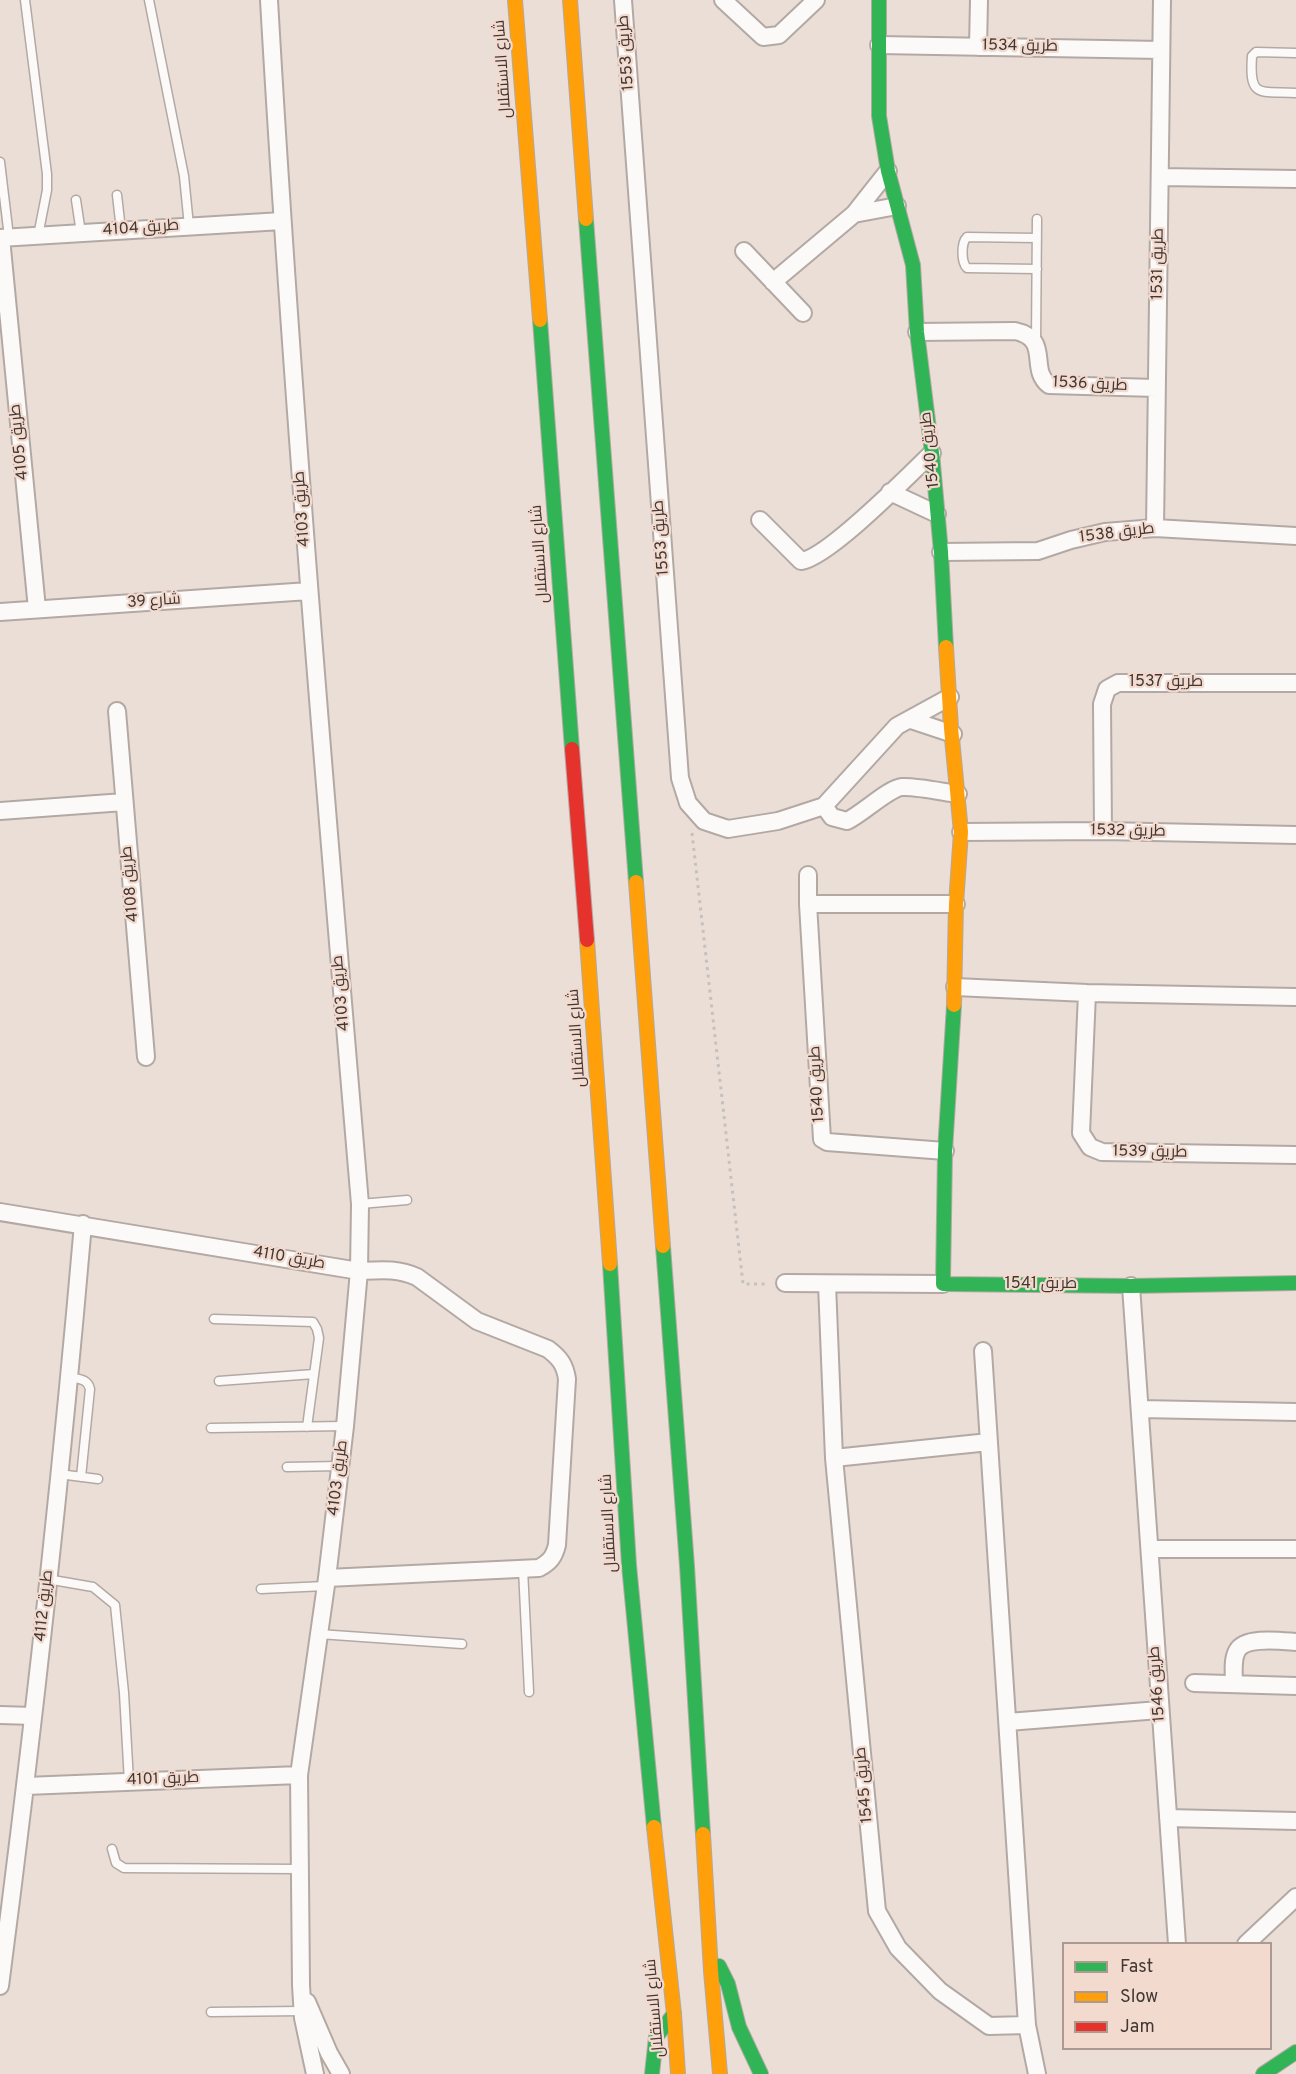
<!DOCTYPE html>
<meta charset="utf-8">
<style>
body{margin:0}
#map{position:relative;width:1296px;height:2074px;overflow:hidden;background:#ebded7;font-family:Overpass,sans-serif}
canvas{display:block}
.legend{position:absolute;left:1062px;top:1942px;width:210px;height:108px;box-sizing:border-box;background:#f3dacf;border:2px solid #ac9991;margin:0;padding:8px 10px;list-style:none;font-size:18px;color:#413733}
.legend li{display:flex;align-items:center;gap:12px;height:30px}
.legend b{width:30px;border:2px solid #ac9991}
</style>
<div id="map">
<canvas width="1296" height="2074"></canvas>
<ul class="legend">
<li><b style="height:8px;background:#30b455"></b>Fast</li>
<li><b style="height:8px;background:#ff9f0a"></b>Slow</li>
<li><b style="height:8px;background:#e5322d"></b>Jam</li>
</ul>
</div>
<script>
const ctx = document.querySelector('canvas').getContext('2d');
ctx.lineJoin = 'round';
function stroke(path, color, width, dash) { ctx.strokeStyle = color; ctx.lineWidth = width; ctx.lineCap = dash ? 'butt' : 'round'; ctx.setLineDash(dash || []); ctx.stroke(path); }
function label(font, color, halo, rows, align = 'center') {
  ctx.font = font + ' Overpass,Cairo,sans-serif'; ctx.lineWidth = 4.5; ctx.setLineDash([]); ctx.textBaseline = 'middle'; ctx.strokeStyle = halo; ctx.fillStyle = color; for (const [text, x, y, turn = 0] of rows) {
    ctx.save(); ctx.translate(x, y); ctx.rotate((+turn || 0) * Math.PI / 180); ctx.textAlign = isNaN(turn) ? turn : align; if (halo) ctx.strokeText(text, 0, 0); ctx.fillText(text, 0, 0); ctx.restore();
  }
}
const lane = new Path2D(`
 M25 0 47 174V190L38 236
 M149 0 184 176 189 226
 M1296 53 1256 52 1252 56C1249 99 1259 91 1296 93
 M0 162 9 237
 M117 195 121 230
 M76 200 81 233
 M1037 238 967 237C961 243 961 262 967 268L1037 269
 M1036 344 1037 219
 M360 1204 407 1200
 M214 1319 313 1322 317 1329 319 1338 307 1427
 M70 1377C79 1379 88 1379 90 1389L81 1477
 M219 1381 314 1374
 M211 1428 345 1426
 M287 1467 340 1466
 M59 1474 98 1479
 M523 1569 529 1692
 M47 1579 93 1587 115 1605 124 1693 129 1782
 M261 1589 325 1586
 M319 1634 462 1644
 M112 1849 116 1863 124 1868 300 1869
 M211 2012 302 2011`);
const street = new Path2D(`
 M269 0C292 402 326 803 360 1204L359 1271 345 1426 327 1578 299 1775 301 1985 303 2018 315 2074
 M623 0 680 778 688 803 704 821 728 829 778 821 824 806 897 726 950 697
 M723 0 763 37 779 35 816 0
 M879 45 1161 50
 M978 47 979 0
 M1161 177 1296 179
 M854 214 897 206
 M0 238 282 221
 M1 238 37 609
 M744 251 803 313
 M773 282 854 214 888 171
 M917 332 1015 331C1052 339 1028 369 1049 385L1156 388
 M890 492 937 514
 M760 520 801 561C828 558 909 475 932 453
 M1155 528 1162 0
 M941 552 1038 551 1071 540 1105 532 1155 528 1296 536
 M0 612 309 591
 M117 711 146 1057
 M911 720 953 734
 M824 806 832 817 847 821C862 814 889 788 902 787 916 786 943 792 958 794
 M0 811 124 802
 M1103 831 1102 704 1107 689 1118 683H1296
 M961 832 1103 831 1296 835
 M808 875V904L822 1139 827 1142 945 1151
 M808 904H956
 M955 987 1087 993 1296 997
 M1087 993 1081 1133 1090 1147 1102 1152 1296 1155
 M0 1212 359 1271C380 1270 398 1268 417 1277L477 1321 548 1349C560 1358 565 1365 567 1379L557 1545C554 1557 550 1562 539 1568L327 1578
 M785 1283 943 1284
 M827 1284 834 1458 877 1911 898 1948 940 1991 989 2026 1027 2025
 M1131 1286 1177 1944
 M983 1351 1027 2025 1037 2074
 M1140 1409 1296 1412
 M834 1458 989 1442
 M1150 1549H1296
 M1194 1683 1296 1686
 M1234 1684C1234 1674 1232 1660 1237 1651 1245 1636 1281 1641 1296 1642
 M0 1715 33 1716
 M1008 1722 1159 1710
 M26 1786 299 1775
 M1168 1818 1296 1821
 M1246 1944 1296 1897
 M0 1986C33 1733 61 1479 83 1224
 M307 2002 329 2053 341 2074`);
const fast = new Path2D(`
 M879 0V116L888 171 913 265 917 332 932 453 941 552 946 647
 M586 219 636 882
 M540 320 572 749
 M954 1005 945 1151 943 1284 1131 1286 1296 1283
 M663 1246 687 1566 703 1834
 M610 1264 629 1565 654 1827
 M719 1966 728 1984 739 2027 761 2074
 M652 2074 656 2037 674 2014
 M1263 2074 1296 2052`);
const slow = new Path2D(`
 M515 0 540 320
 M570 0 586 219
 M946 647 951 728 961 832 956 904 954 1005
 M636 882 663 1246
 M587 940 610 1264
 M654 1827 674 2014 678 2074
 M703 1834 711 1971 720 2074`);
const jam = new Path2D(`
 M572 749 587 940`);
stroke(lane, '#b3a9a4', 11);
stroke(street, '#b3a9a4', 20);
stroke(fast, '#b3a9a4', 16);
stroke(slow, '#b3a9a4', 16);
stroke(jam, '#b3a9a4', 16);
stroke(new Path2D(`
 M692 833 743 1284H769`), '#c5c1bf', 3, [3, 4.5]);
stroke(lane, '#fcfaf9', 8);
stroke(street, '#fcfaf9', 16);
stroke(fast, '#30b455', 14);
stroke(slow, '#ff9f0a', 14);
stroke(jam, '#e5322d', 14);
label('16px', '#413733', '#f3dacf', [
 ["طريق 1534",1020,47,1],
 ["طريق 1553",627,53,-94],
 ["شارع الاستقلال",504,69,-94],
 ["طريق 4104",141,229,-4],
 ["طريق 1531",1159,264,-89],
 ["طريق 1536",1090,385,3],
 ["طريق 4105",20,442,-96],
 ["طريق 1540",931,450,-96],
 ["طريق 4103",303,509,-94],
 ["طريق 1538",1117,534,-7],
 ["طريق 1553",662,538,-94],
 ["شارع الاستقلال",541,554,-94],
 ["شارع 39",154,602,-4],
 ["طريق 1537",1166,683],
 ["طريق 1532",1128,832,1],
 ["طريق 4108",131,884,-95],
 ["طريق 4103",342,993,-95],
 ["شارع الاستقلال",578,1038,-94],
 ["طريق 1540",818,1084,-93],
 ["طريق 1539",1150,1153,1],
 ["طريق 4110",289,1259,10],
 ["طريق 1541",1041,1285],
 ["طريق 4103",339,1478,-83],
 ["شارع الاستقلال",610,1523,-93],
 ["طريق 4112",45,1606,-84],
 ["طريق 1546",1158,1684,-94],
 ["طريق 4101",163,1780,-2],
 ["طريق 1545",865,1785,-95],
 ["شارع الاستقلال",656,2008,-95]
]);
</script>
